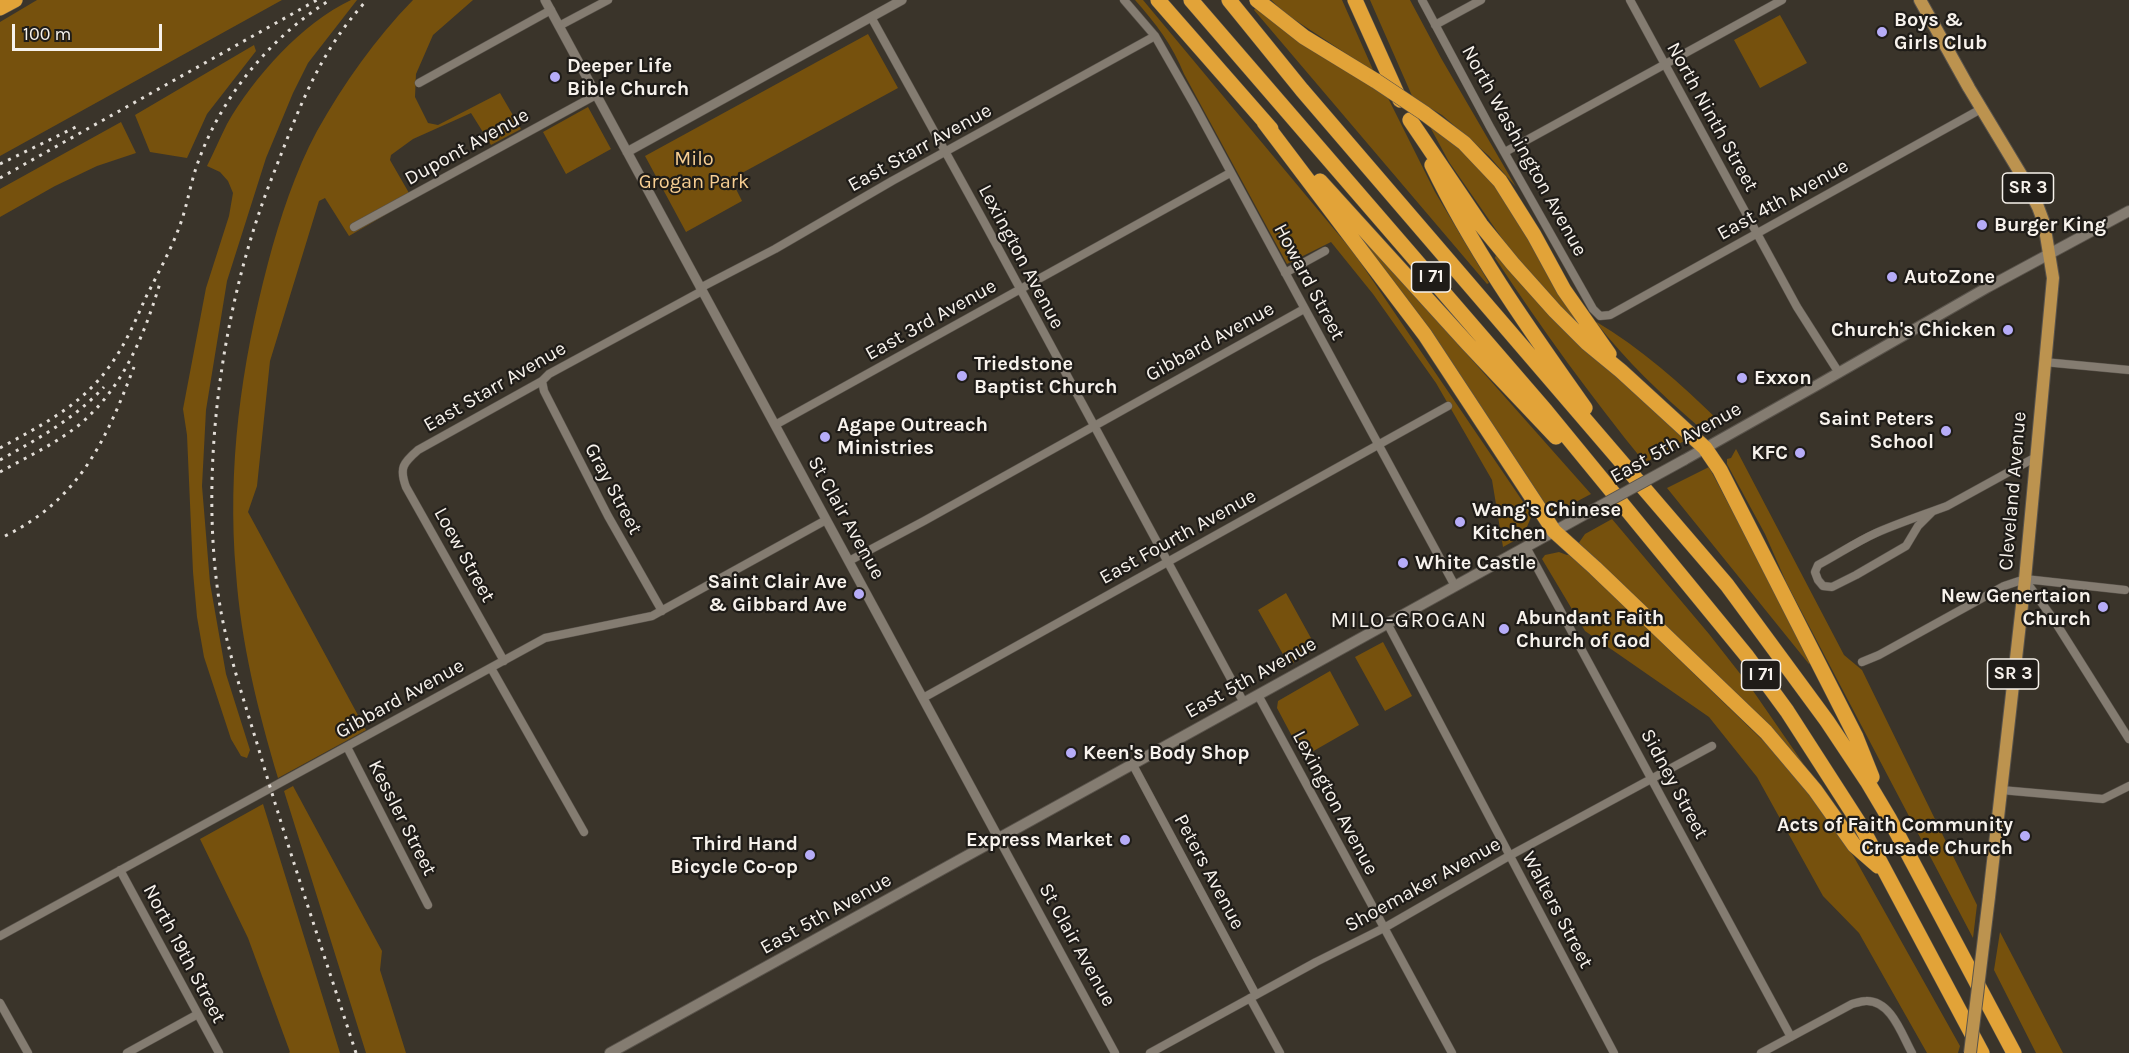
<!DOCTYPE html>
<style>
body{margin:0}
#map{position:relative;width:2129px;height:1053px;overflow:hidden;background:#3a342a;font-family:Karla,sans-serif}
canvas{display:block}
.scale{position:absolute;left:12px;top:24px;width:150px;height:27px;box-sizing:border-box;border:3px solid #f7f2ec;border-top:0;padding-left:8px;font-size:18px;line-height:21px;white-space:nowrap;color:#f7f2ec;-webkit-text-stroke:4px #1f1c18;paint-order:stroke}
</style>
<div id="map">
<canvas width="2129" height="1053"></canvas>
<div class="scale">100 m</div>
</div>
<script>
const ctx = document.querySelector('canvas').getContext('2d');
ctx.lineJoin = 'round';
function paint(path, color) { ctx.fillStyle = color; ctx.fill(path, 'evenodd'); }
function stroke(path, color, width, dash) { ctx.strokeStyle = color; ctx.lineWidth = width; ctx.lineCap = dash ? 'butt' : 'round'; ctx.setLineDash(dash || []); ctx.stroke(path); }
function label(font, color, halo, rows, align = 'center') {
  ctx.font = font + ' Karla,sans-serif'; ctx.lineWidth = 4.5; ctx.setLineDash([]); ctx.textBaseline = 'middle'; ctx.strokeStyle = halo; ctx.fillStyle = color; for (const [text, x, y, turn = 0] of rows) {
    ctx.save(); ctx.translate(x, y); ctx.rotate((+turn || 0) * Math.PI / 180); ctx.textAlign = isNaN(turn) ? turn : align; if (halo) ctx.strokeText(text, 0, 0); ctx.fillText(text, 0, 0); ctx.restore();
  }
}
paint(new Path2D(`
 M37 0H282L0 156V22Z
 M351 0H357L308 63 293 93 266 158 227 281 206 410 202 486 210 583 226 674 250 750 247 758 241 756 231 739 204 657 197 617 193 572 187 435 183 409 206 288 229 216 233 193 228 181 220 172 207 166C214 152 220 138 227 124 254 77 302 23 351 0Z
 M413 0H473L433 35 416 74 415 97 428 123 438 125 500 93 521 129 491 145 471 113 413 139 391 155 390 160 409 193 411 200 349 236 325 198 319 201 270 361 257 486 248 512 366 730 278 778C258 711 241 643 236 573 227 467 241 366 268 263 280 218 295 172 317 131 344 83 375 39 413 0Z
 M1135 0H1143L1354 253 1532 515 1523 536 1503 547 1492 480 1436 383 1373 294 1331 242 1287 264 1184 74C1172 44 1156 24 1135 0Z
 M1271 0H1342L1374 72 1286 14Z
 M1370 0H1410L1441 58 1516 187 1489 156 1442 115 1413 98Z
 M1256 7 1387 96 1435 192 1489 283 1487 284 1254 10Z
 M1780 15 1807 63 1760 88 1734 40Z
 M868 34 898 88 731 179 742 201 686 232 645 156Z
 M254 45 256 51 207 114 187 158 150 152 135 115Z
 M588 107 611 149 566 174 543 132Z
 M121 122 136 153 97 166 55 186 0 217V189Z
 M1429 125 1466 152 1502 194 1575 316V319H1572L1510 250 1449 162Z
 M1356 229 1591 494 1555 513 1551 510H1549L1456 369 1353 231Z
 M1496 255 1684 438V441L1645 463C1591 397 1542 329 1495 258Z
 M1595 321C1642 349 1680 383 1719 421L1707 428 1699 427C1661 394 1626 361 1595 321Z
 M1736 449 1844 655 1862 670 1977 905 1973 938 1787 584 1765 534 1727 464V459L1731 458Z
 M1709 467 1812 662 1809 664 1667 488Z
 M1612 519 1709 634 1749 685 1807 769 1578 544 1585 534Z
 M1559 552 1567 555 1570 554 1780 757 1827 816 1854 857 1960 1046 1958 1053H1927L1859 933 1823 896 1757 777 1709 717 1585 631 1542 559 1545 555Z
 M1286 593 1317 649 1289 665 1258 610Z
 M1383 642 1412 696 1385 711 1355 657Z
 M1330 671 1359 725 1303 757 1277 708 1278 701Z
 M293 786 382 951 380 970 406 1053H366L284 791Z
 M263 804 340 1053H289L290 1052 248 938 200 839Z
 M2000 932 2063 1053H2036L1994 970Z`), '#76510d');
const minor = new Path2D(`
 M1124 0 1155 36 1195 106 1455 586
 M1422 0 1490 127 1593 309 1600 316 1610 315 1981 109
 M1630 0 1797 307 1839 373
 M871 17 983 220 1244 703
 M1435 25 1481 0
 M559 26 608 0
 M419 83 551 10
 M1505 152 1782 0
 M354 227 596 95
 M1285 273 1325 251
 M700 288 775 249 892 181 1155 36
 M2044 362 2129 370
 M542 381 544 391 608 516 662 611
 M775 425 1230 173
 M1932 512 1918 526 1906 546 1856 575 1832 587 1823 586 1818 580 1815 572 1818 565C1837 555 1856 542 1876 533 1899 523 1923 515 1947 506L2036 457
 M1526 547 1791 1037
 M849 561 924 521 1304 309
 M2025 580 2054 620 2129 739
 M1387 623 1614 1053
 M504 661 406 487C399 468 403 463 418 450L542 381 549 374 702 291
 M1862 662 1879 655 2004 586 2025 579 2125 590
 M491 668 584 832
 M1258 695 1452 1053
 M923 698 1448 406
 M347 747 428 905
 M1133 765 1256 995
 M2001 790 2103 799 2129 786
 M999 839 1115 1053
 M120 870 219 1053
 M0 936 545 638 652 616 826 520
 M1250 998 1280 1053
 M0 1003 28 1053
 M127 1053 198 1014
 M1150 1053 1316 962 1384 928 1509 856 1712 746
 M1761 1053 1852 1004C1856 1003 1862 1001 1866 1001 1891 1000 1902 1035 1912 1053`);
const tertiary = new Path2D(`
 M545 0 999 839
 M627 152 902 0`);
const secondary = new Path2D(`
 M1684 460 1819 384 1988 287 2129 211
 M610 1053 1600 506`);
const primary = new Path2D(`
 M1920 0 1969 88 2025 181 2038 207 2044 223 2053 278 2025 579 1989 897`);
const motorway = new Path2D(`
 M1158 0 1271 129
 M1191 0 1546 411 1746 655 1787 711 1861 826 1982 1053
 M1229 0 1302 90 1727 585 1827 721 1867 781 1889 818 2014 1053
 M1257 0 1304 37 1376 81
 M1355 0 1400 100
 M0 8 15 0
 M1424 113 1464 143 1500 181 1534 235 1564 290 1609 354
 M1410 120 1481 225 1513 264 1555 311 1587 343 1621 371 1705 448 1720 470 1856 737 1872 777
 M1264 122 1425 335 1554 531 1595 568 1766 732 1815 790 1854 845 1878 866
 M1432 165C1474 252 1530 330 1585 408
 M1320 181 1468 344 1556 437`);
stroke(minor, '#59534b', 9);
stroke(tertiary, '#59534b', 10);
stroke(secondary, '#59534b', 12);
stroke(primary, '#59534b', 14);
stroke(motorway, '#59534b', 16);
stroke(minor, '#847c71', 8);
stroke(tertiary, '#847c71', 9);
stroke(secondary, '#847c71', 10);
stroke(primary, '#bc934f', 12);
stroke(motorway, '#e2a338', 15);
stroke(new Path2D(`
 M0 164 78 126
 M0 178 317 0
 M0 448C40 426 81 406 109 367 124 347 135 322 145 299 157 275 171 250 180 225 187 206 190 186 196 168 219 99 269 38 330 0
 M0 460C39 438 73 420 104 387
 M0 472C27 457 55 444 79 425 123 388 144 336 160 283
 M5 536C80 499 106 440 134 367
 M356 1053C325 958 293 863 264 767 249 715 231 665 221 612 197 475 222 303 273 175 299 109 318 53 367 0`), '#e2ddd7', 3, [3, 6]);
const secondaryBridge = new Path2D(`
 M1600 506 1684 460`);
const primaryBridge = new Path2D(`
 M1970 1053 1989 897`);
const motorwayBridge = new Path2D(`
 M1376 81 1424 113`);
stroke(secondaryBridge, '#59534b', 12, []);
stroke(primaryBridge, '#59534b', 14, []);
stroke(motorwayBridge, '#59534b', 16, []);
stroke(secondaryBridge, '#847c71', 10);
stroke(primaryBridge, '#bc934f', 12);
stroke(motorwayBridge, '#e2a338', 15);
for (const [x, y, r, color] of [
 [1882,32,6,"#b6acf8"],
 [555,77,6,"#b6acf8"],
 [1982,225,6,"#b6acf8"],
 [1892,277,6,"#b6acf8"],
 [2008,330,6,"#b6acf8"],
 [962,376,6,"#b6acf8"],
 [1742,378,6,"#b6acf8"],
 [1946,431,6,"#b6acf8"],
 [825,437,6,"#b6acf8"],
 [1800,453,6,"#b6acf8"],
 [1460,522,6,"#b6acf8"],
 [1403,563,6,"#b6acf8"],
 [859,594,6,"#b6acf8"],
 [2103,607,6,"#b6acf8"],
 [1504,629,6,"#b6acf8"],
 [1071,753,6,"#b6acf8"],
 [2025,836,6,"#b6acf8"],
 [1125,840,6,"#b6acf8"],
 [810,855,6,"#b6acf8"]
]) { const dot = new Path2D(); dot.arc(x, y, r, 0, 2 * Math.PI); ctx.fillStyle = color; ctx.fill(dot); stroke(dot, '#1f1c18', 2); }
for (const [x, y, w] of [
 [2028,188,51],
 [1431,277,39],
 [2013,674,51],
 [1761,675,39]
]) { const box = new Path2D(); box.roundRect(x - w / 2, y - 15, w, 30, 4.5); ctx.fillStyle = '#1f1c18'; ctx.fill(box); stroke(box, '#f7f2ec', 1.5); }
label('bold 18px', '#f7f2ec', null, [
 ["SR 3",2028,188],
 ["I 71",1431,277],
 ["SR 3",2013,674],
 ["I 71",1761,675]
]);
label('bold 20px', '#f7f2ec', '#1f1c18', [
 ["Boys &",1894,20],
 ["Girls Club",1894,43],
 ["Deeper Life",567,66],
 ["Bible Church",567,89],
 ["Burger King",1994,225],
 ["AutoZone",1904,277],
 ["Church's Chicken",1996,330,"right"],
 ["Triedstone",974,364],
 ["Baptist Church",974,387],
 ["Exxon",1754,378],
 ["Saint Peters",1934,419,"right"],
 ["School",1934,442,"right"],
 ["Agape Outreach",837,425],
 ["Ministries",837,448],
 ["KFC",1788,453,"right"],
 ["Wang's Chinese",1472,510],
 ["Kitchen",1472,533],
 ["White Castle",1415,563],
 ["Saint Clair Ave",847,582,"right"],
 ["& Gibbard Ave",847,605,"right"],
 ["New Genertaion",2091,596,"right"],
 ["Church",2091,619,"right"],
 ["Abundant Faith",1516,618],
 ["Church of God",1516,641],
 ["Keen's Body Shop",1083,753],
 ["Acts of Faith Community",2013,825,"right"],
 ["Crusade Church",2013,848,"right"],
 ["Express Market",1113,840,"right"],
 ["Third Hand",798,844,"right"],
 ["Bicycle Co-op",798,867,"right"]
], 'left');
label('20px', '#f7f2ec', '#1f1c18', [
 ["North Ninth Street",1712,117,61],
 ["Dupont Avenue",467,147,-29],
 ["East Starr Avenue",920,148,-29],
 ["North Washington Avenue",1524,151,61],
 ["East 4th Avenue",1783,200,-29],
 ["Lexington Avenue",1021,257,62],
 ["Howard Street",1309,282,62],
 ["East 3rd Avenue",931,320,-29],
 ["Gibbard Avenue",1210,342,-29],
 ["East Starr Avenue",495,387,-30],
 ["East 5th Avenue",1676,443,-29],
 ["Gray Street",613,489,62],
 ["Cleveland Avenue",2013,491,-85],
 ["St Clair Avenue",846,518,61],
 ["East Fourth Avenue",1178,537,-29],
 ["Loew Street",464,555,61],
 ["East 5th Avenue",1251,678,-29],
 ["Gibbard Avenue",400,699,-29],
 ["Sidney Street",1674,784,62],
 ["Lexington Avenue",1335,803,62],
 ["Kessler Street",402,818,63],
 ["Peters Avenue",1209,872,62],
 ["Shoemaker Avenue",1423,885,-29],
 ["Walters Street",1557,910,62],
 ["East 5th Avenue",826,914,-29],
 ["St Clair Avenue",1077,945,61],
 ["North 19th Street",184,954,62]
]);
label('20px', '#f7ce92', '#1f1c18', [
 ["Milo",694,159],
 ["Grogan Park",694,182]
]);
ctx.letterSpacing = '1.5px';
label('22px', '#f7f2ec', '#1f1c18', [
 ["MILO-GROGAN",1409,621]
]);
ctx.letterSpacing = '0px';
</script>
